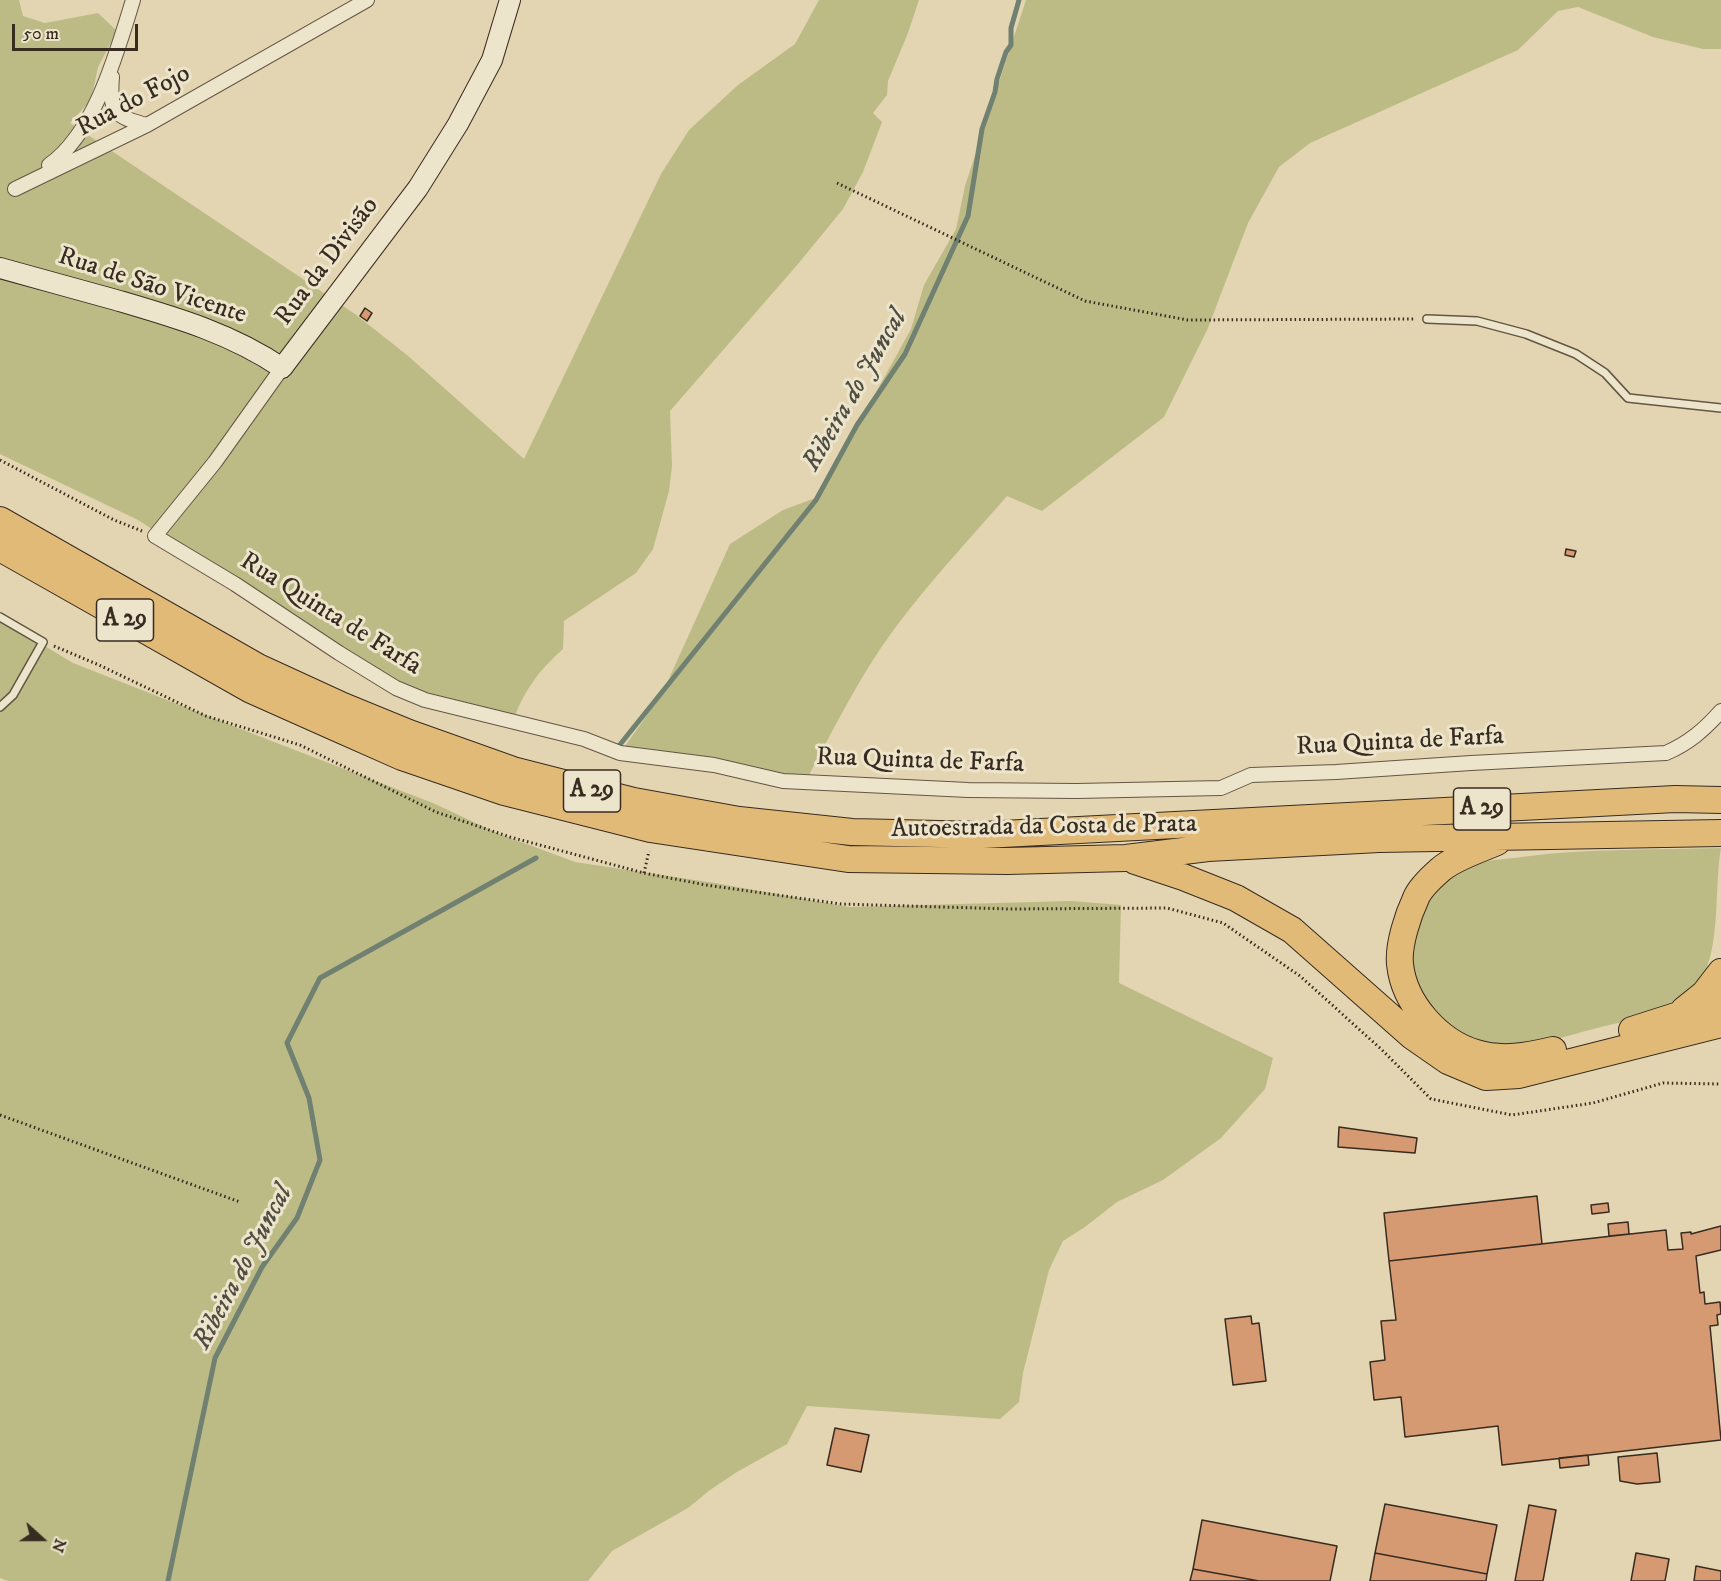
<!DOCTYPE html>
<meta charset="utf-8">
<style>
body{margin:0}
#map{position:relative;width:1721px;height:1581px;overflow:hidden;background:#e3d5b1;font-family:"IM FELL DW Pica",serif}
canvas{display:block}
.north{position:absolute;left:12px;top:1509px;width:60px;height:60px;-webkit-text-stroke:4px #ede4cc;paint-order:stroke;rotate:111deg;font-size:16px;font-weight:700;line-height:24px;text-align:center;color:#382b20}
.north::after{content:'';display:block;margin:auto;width:21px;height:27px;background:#382b20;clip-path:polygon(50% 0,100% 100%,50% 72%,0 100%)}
.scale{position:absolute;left:12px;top:24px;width:126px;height:27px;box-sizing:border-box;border:3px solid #382b20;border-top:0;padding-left:8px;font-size:18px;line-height:21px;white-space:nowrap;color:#382b20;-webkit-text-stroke:4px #ede4cc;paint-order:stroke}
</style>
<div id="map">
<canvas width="1721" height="1581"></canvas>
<div class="north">N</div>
<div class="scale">50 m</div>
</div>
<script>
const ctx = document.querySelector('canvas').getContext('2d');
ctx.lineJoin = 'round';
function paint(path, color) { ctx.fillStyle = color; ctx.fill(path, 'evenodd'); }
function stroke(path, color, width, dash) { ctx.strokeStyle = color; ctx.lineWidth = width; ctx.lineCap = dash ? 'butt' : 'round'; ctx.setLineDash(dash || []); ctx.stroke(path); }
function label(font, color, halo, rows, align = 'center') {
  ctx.font = font + ' "IM FELL DW Pica",serif'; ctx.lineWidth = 6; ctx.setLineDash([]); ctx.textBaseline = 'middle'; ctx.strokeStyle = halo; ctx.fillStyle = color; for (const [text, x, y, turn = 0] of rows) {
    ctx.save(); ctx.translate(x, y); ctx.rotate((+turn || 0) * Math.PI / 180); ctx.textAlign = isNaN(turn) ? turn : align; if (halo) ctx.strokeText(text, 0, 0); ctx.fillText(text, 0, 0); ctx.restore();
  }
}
paint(new Path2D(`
 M0 0H19L23 16 45 23 98 13 117 31 98 67 91 100 70 123 355 314 407 355 524 459 661 174 689 130 738 85 795 44 819 0H919L908 33 888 81 887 95 873 113 882 122 863 172 843 209 798 264 670 411 672 466 669 491 653 549 636 573 564 621 563 649C540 669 525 689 514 718L490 708 463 706 417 692 252 595 138 520 0 454Z
 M1026 0H1721V49H1703L1653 37 1578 7 1558 11 1518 50 1310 143 1279 167 1248 223 1208 328 1164 417 1042 511 1007 496C961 549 911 601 873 660 849 698 829 737 808 777L673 756 625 746 662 694 730 544 783 510 818 497 911 329 924 285 956 229 965 186Z
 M0 619 73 663 274 742 433 803 497 833 575 862 715 883 849 907 1071 901 1121 905 1119 983 1273 1058 1265 1089 1221 1138 1163 1180 1117 1202 1085 1227 1063 1241 1049 1270 1023 1373 1019 1402 1000 1419 807 1406 787 1444 737 1472 710 1490 688 1508 612 1551 588 1581H8L0 1578Z
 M1721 848C1714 888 1721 946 1701 980 1692 991 1677 1005 1663 1012 1647 1019 1619 1022 1601 1027 1577 1033 1527 1049 1504 1046 1401 1035 1374 903 1478 864 1491 859 1508 859 1522 857 1588 848 1655 850 1721 848Z`), '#bcbb86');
stroke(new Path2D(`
 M618 747 816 500 857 425 905 354 968 216 982 129 995 92 997 79 1006 52 1011 45V28L1019 0
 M168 1581 215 1358 262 1267 297 1218 320 1160 309 1098 287 1043 320 978 536 858`), '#708071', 5);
const building = new Path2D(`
 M365 308 372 313 367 321 360 316Z
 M1566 549 1576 551 1574 557 1565 555Z
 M1339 1127 1417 1138 1415 1153 1338 1147Z
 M1537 1196 1542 1244 1389 1261 1384 1213Z
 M1608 1203 1609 1212 1592 1214 1591 1205Z
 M1628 1222 1629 1234 1609 1236 1608 1224Z
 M1721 1226V1250L1696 1256 1700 1293 1704 1292 1705 1304 1720 1302 1721 1314 1717 1315 1718 1325 1710 1326 1721 1440 1502 1465 1498 1426 1405 1437 1401 1397 1374 1400 1370 1362 1385 1360 1381 1321 1396 1320 1389 1261 1666 1230 1668 1250 1683 1249 1681 1233 1691 1232V1234Z
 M1251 1316 1252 1324 1259 1323 1266 1381 1233 1385 1225 1319Z
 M835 1428 869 1435 861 1472 827 1465Z
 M1657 1453 1660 1482 1637 1484 1620 1481 1618 1457Z
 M1588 1455 1589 1465 1560 1468 1559 1458Z
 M1385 1504 1497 1525 1487 1574 1375 1553Z
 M1529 1505 1556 1510 1543 1581H1515Z
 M1202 1520 1337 1546 1330 1581H1259L1193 1569Z
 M1375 1553 1487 1574 1486 1581H1370Z
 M1636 1553 1669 1559 1665 1581H1631Z
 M1696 1566 1721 1571V1581H1694Z
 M1193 1569 1259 1581H1190Z`);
paint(building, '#d59a72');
stroke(building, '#382b20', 1.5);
const lane = new Path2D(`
 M1427 319 1477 321 1526 334 1576 354 1605 373 1628 398 1721 408
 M0 617 43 642 13 695 0 707`);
const street = new Path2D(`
 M112 77C109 111 114 117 147 125
 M49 165C95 133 117 52 133 0
 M15 189 147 125 367 0
 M282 368 215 462 155 536 235 584 339 653 396 688 425 700 584 739 620 753 714 765 783 781 968 790 1077 791 1221 788 1251 775 1336 772 1471 763 1666 753C1689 743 1704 730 1721 711`);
const secondary = new Path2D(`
 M0 268C39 279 77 289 116 300 174 317 231 333 282 368L418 188 458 124 492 60 510 0`);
const highway = new Path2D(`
 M0 520 258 667 343 706 409 733 513 770 634 801 739 820 852 832 983 835 1675 799 1721 800
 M0 548 251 690 334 727 402 757 504 792 650 829 848 859 1007 861 1126 858 1208 848 1379 839 1721 833
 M1497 842C1481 849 1453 858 1440 870 1432 877 1420 888 1416 898 1408 915 1398 945 1400 964 1404 1004 1439 1042 1476 1053 1502 1061 1528 1056 1553 1050
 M1135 861 1183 877 1236 898 1292 930 1412 1036 1448 1061 1486 1077 1519 1075 1721 1024
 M1684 1010 1704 994 1721 972
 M1632 1030 1704 1007 1721 1004`);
stroke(lane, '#635644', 10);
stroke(street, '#635644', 16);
stroke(secondary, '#382b20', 22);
stroke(highway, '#382b20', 28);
stroke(new Path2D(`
 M837 183 1085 301 1188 320 1416 319
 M0 460 114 520 142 531
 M54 646 99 665 206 716 300 745 436 812 510 837 644 873 706 885 841 904 1010 909 1167 908 1223 923 1300 976 1381 1049 1431 1099 1512 1115 1593 1103 1663 1083 1721 1084
 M644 873 649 851
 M0 1115 240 1202`), '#382b20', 3, [1.5, 3]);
stroke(lane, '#ede4cc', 7);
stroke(street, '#ede4cc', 14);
stroke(secondary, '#ede4cc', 20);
stroke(highway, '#e2ba78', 26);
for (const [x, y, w] of [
 [125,620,57],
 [592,791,57],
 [1482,809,57]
]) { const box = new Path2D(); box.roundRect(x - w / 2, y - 21, w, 42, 4.5); ctx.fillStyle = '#ede4cc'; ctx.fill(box); stroke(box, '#382b20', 1.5); }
label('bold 24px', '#382b20', null, [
 ["A 29",125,620],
 ["A 29",592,791],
 ["A 29",1482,809]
]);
label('26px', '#382b20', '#ede4cc', [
 ["Rua do Fojo",134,102,-28],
 ["Rua da Divisão",328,262,-53],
 ["Rua de São Vicente",152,287,18],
 ["Rua Quinta de Farfa",330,615,32],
 ["Rua Quinta de Farfa",1400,743,-3],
 ["Rua Quinta de Farfa",920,762,2],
 ["Autoestrada da Costa de Prata",1044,828,-1]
]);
label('italic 27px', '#504e42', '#ede4cc', [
 ["Ribeira do Juncal",856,391,-60],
 ["Ribeira do Juncal",244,1268,-62]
]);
</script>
